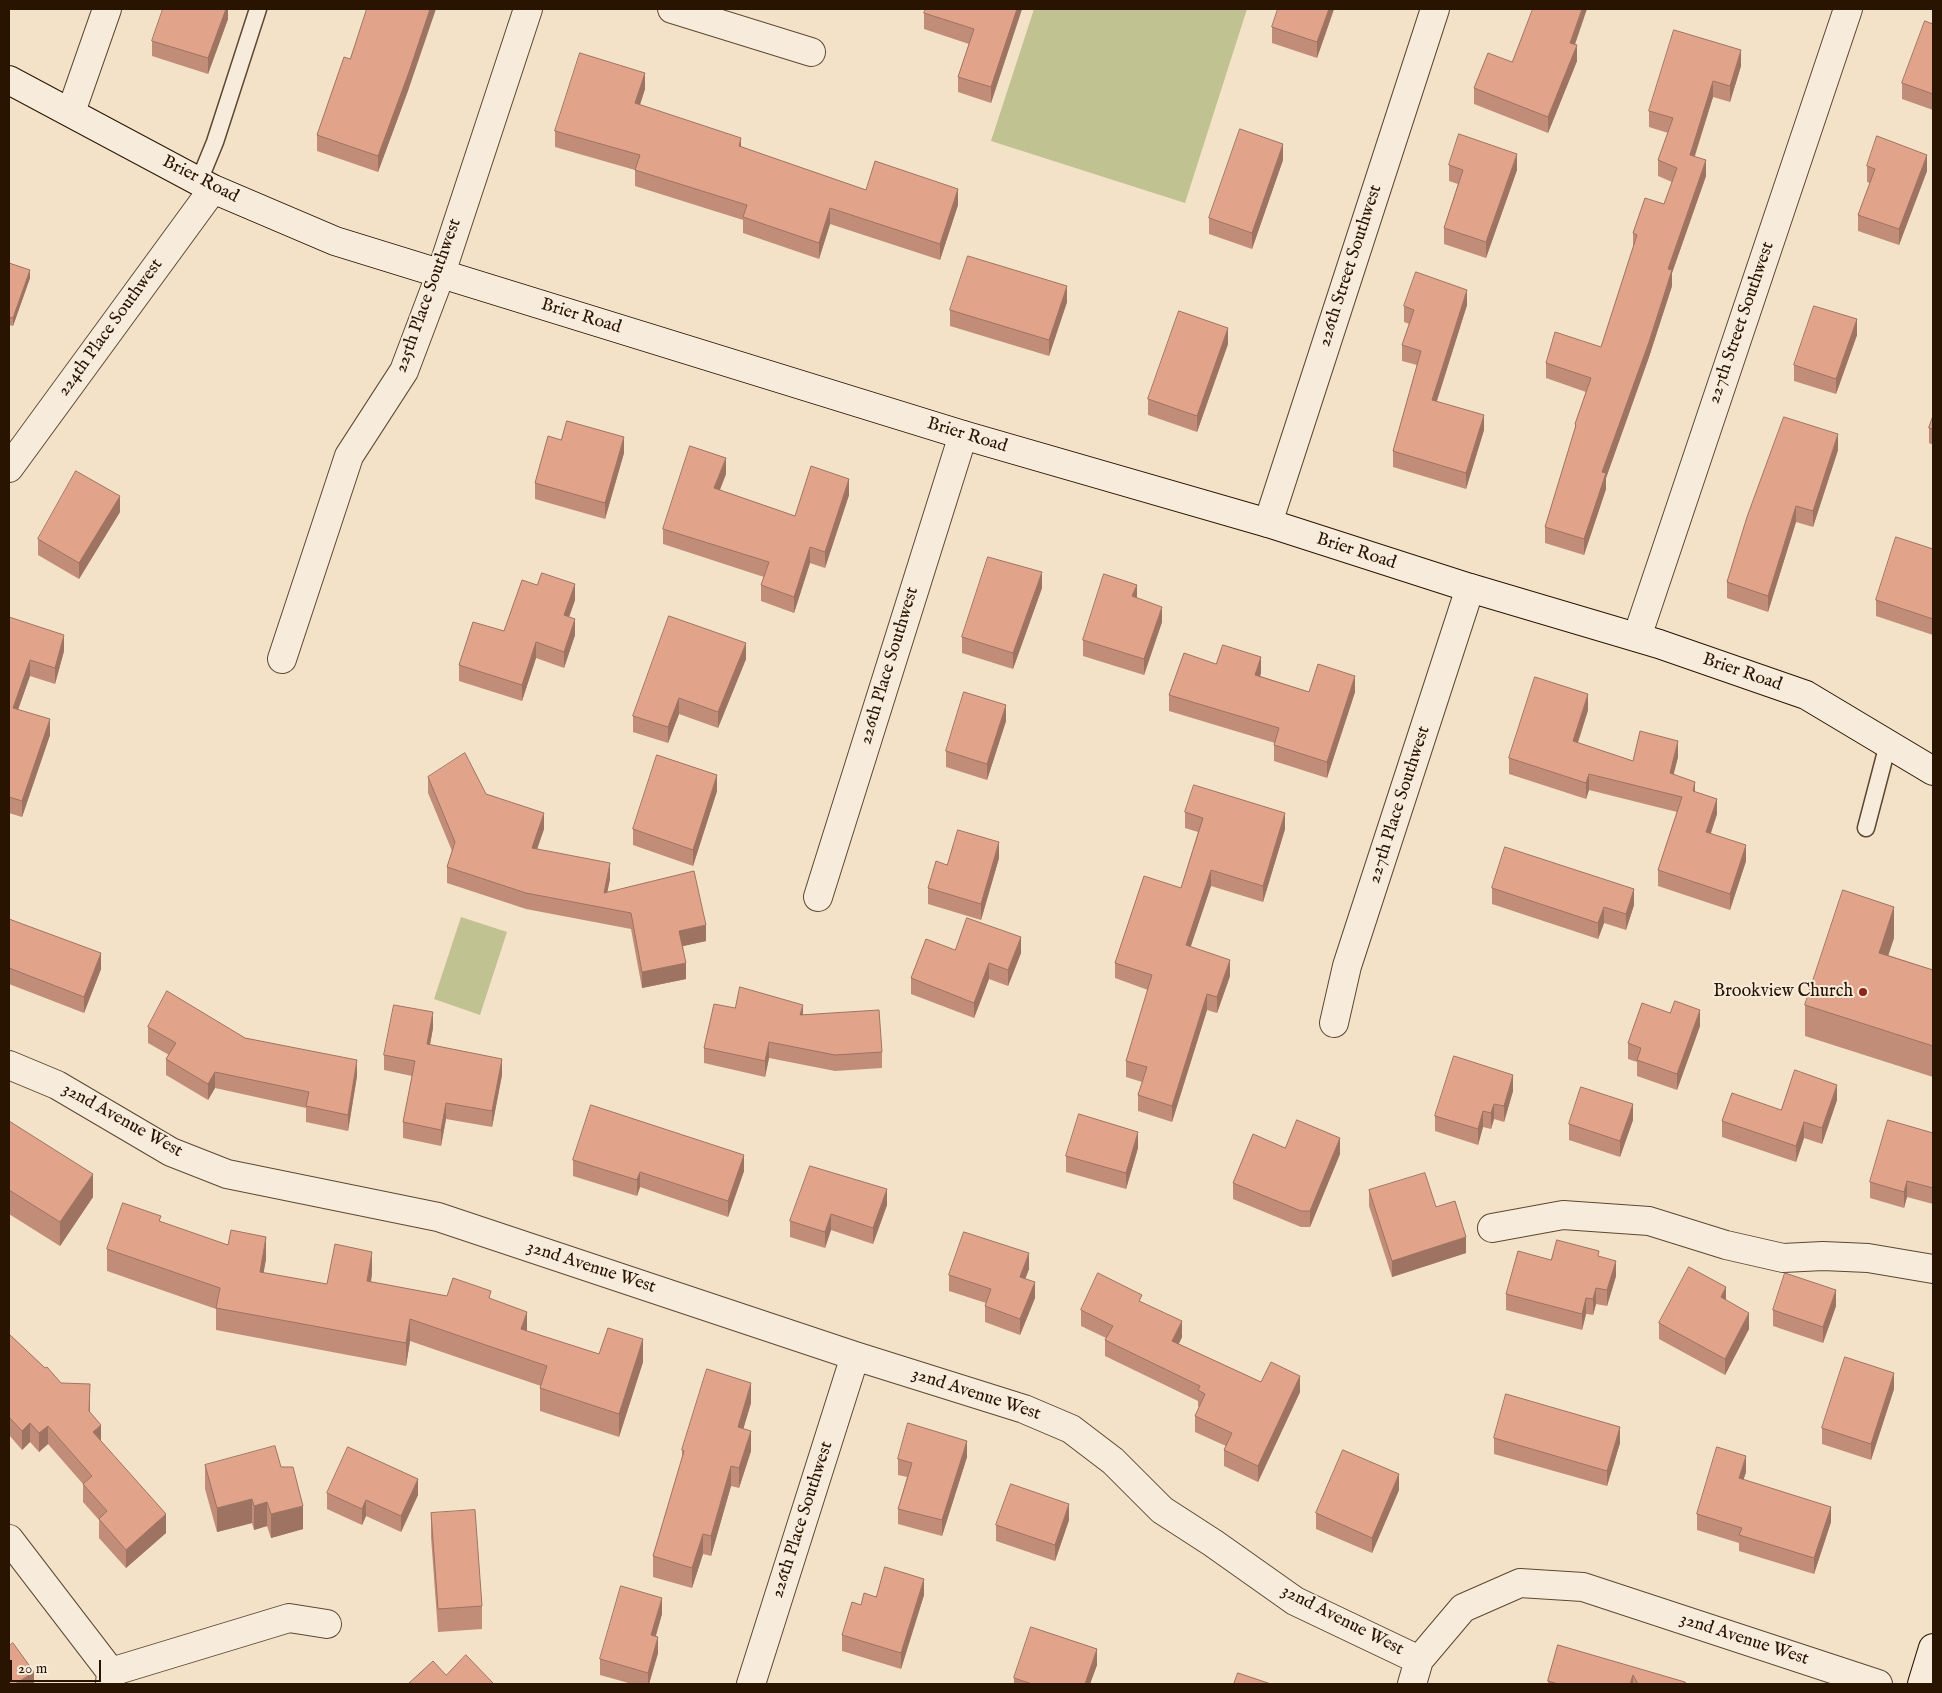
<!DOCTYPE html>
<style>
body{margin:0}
#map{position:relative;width:1942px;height:1693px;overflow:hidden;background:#f3e2c7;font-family:"IM FELL English",serif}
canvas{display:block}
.frame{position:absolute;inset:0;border:10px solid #281401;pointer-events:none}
.scale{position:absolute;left:10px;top:1660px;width:91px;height:22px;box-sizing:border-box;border:2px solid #281401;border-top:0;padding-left:6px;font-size:15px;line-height:18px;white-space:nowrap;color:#281401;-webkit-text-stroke:4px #f7ecdb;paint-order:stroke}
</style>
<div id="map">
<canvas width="1942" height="1693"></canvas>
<div class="frame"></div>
<div class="scale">20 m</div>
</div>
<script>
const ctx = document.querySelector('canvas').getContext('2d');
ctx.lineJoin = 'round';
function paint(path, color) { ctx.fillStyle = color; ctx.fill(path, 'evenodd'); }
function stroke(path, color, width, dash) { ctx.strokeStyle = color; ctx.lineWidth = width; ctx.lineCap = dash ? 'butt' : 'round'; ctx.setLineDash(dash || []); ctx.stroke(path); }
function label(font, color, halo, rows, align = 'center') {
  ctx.font = font + ' "IM FELL English",serif'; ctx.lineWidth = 4; ctx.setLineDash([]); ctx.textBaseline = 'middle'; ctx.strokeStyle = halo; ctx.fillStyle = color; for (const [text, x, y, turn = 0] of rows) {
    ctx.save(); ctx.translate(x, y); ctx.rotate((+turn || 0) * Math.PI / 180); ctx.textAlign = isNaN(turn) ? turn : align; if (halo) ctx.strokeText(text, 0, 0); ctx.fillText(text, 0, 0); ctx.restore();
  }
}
paint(new Path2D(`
 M1034 9H1247L1185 203 991 141Z
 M461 917 507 932 480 1015 434 999Z`), '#c1c291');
const service = new Path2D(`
 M199 181 215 142 258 9
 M1866 828 1888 744`);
const minor = new Path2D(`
 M672 9 811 52
 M71 112 107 9
 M9 468 213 189
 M1268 523 1435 9
 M1637 637 1848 9
 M282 659 349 456 404 371 441 273 528 9
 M818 897 963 435
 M1334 1023 1347 966 1470 588
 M9 1065 57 1085 171 1152 227 1174 438 1217 855 1356 1024 1409 1071 1429 1113 1461 1162 1510 1213 1543 1295 1601 1419 1660 1463 1608 1520 1583 1583 1587 1878 1684
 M1492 1228 1563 1215 1649 1221 1726 1245 1783 1258 1823 1256 1868 1258 1933 1269
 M9 1539 111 1672 110 1684
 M111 1672 289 1618 327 1624
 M751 1684 855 1356
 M1412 1684 1419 1660`);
const secondary = new Path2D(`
 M9 80 213 189 335 241 963 435 1268 523 1470 588 1659 644 1806 695 1933 771
 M1922 1684 1933 1648`);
stroke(service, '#5b4832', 19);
stroke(minor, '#5b4832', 30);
stroke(secondary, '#281401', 30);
stroke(service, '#f7ecdb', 16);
stroke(minor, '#f7ecdb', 28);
stroke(secondary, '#f7ecdb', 28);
paint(new Path2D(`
 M228 9V19L208 74 152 56V41Z
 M926 9H1022L991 103 958 92V77L969 44 924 29V13Z
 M1334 9 1317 58 1272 43V27Z
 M1933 24V110L1902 99V83Z
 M1575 45 1577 61 1548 133 1474 104V88L1512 62Z
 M1741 66 1730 102 1713 97 1695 156 1706 176 1672 273V286L1649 357 1606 478V489L1584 555 1545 543V527L1575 430V424L1586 392 1546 378V363L1601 347 1633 248V233L1664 204 1672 182 1658 176V160L1668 133 1649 127V111Z
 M409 88 378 172 317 151V135Z
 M645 89 640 105 741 147 866 190 958 205 940 260 830 224 819 259 743 233V220L635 186V170L555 147V131Z
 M1283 160 1252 249 1209 234V218Z
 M1449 165 1517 170 1486 258 1444 244V228L1458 184 1449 181Z
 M1867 166 1927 171 1899 245 1858 231V215L1870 183 1867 182Z
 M9 263 30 278 13 326 9 325Z
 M1067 302 1049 356 950 326V310Z
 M1467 305 1437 401 1484 430 1466 489 1393 467V451L1417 365 1402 361V345L1409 324 1404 322V306Z
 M1857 335 1836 394 1794 381V365Z
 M1228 344 1197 432 1148 415V399Z
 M1933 416V445L1929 443V428Z
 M561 440 624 453 605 519 535 499V483Z
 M1838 450 1813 527 1796 522 1768 612 1727 598V582Z
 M726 474 720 490 795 516 849 495 825 568 810 563 794 613 761 601V585L764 577 663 544V529Z
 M120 512 79 579 38 555V539Z
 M1933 549V635L1876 616V600Z
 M1042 588 1013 669 962 653V637Z
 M1137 598 1162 622 1144 675 1083 656V640Z
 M575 600 569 617 575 635 564 668 536 658 522 701 459 681V665L504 631Z
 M9 617 64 651 55 684 30 676 18 709 50 735 22 817 9 813Z
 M746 659 718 728 679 714 668 743 633 732V716Z
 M1216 664 1261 673 1260 676 1309 692H1355L1327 778 1274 761V745L1275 743 1169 711V695Z
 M1588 710 1578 743 1633 761 1678 757 1673 774 1695 792 1717 814 1711 833 1746 861 1730 910 1658 886V870L1677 812 1589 790 1586 799 1509 774V758Z
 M1006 721 987 780 946 767V751Z
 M428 777 486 794 544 829 537 849 610 879 607 892 706 941 683 946 686 979 642 988 631 929 526 909 447 883V867L452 851 428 793Z
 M717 791 693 866 633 845V829Z
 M1185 812 1285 829 1263 902 1211 886 1190 946 1230 976 1217 1013 1207 1010 1172 1122 1138 1111V1095L1142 1082 1126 1077V1061L1148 990 1115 978V963L1181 888 1198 832 1185 828Z
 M999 858 981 920 928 904V888L947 865Z
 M1492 888 1634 905 1626 930 1604 923 1598 939 1492 904Z
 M9 919 101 969 84 1013 9 984Z
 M1894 938 1888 955 1933 970V1077L1805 1036V1005Z
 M955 950 1021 953 1008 986 989 979 974 1018 911 994V978Z
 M735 1008 803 1015 882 1052V1068L835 1071 769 1058 765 1077 704 1063V1048Z
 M1700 1026 1677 1090 1637 1076V1062L1628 1059V1043Z
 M148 1027 245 1038 357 1076 348 1131 306 1122V1108L215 1088 208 1100 166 1075V1059L169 1055 148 1043Z
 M433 1028 430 1045 502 1075 492 1127 446 1119 441 1146 403 1138V1122L412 1076 384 1070V1055Z
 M1513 1091 1504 1122 1494 1119 1491 1129 1483 1127 1478 1145 1435 1131V1116Z
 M1837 1100 1822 1144 1804 1138 1796 1162 1722 1137V1121Z
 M1633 1120 1620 1157 1569 1140V1124Z
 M9 1121 93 1197 60 1246 9 1214Z
 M1933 1133V1204L1907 1197 1904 1208 1870 1198V1182Z
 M1138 1148 1126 1189 1066 1172V1156Z
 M1285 1148 1340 1154 1310 1227H1301L1233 1199V1183Z
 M573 1160 744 1171 728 1217 640 1187 637 1196 573 1176Z
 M1369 1190 1466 1253 1392 1277 1369 1206Z
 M887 1205 873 1244 831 1230 825 1248 790 1237V1221Z
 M161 1222 266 1259 263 1273 327 1284 372 1274 371 1282 447 1296 491 1299 527 1331 599 1354 643 1362 619 1437 540 1411V1388L541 1386 410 1341 406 1366 216 1330V1309L107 1271V1249Z
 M1599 1256 1616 1276 1607 1306 1596 1304 1593 1315 1586 1314 1582 1330 1506 1310V1294L1551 1260Z
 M1029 1269 1025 1279 1035 1298 1020 1335 985 1322V1306L986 1303 949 1291V1275Z
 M1142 1302 1182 1337 1179 1344 1261 1382 1300 1392 1258 1482 1224 1466V1450L1226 1446 1195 1432V1416L1199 1407 1198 1406V1401L1105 1356V1340L1106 1338 1081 1326V1310Z
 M1836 1306 1823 1343 1773 1326V1310Z
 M1659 1323 1749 1329 1725 1375 1659 1339Z
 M9 1334 61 1383 90 1403V1412L101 1441 166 1533 126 1568 99 1538V1520L83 1502V1484L48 1444 39 1452 30 1442 22 1450 9 1435Z
 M1894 1389 1871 1460 1822 1444V1428Z
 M751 1403 743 1429 751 1451 739 1488 731 1486 711 1556 703 1554 692 1588 653 1577V1556L682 1460V1450Z
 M1494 1438 1620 1443 1607 1486 1494 1454Z
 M967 1457 942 1536 898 1524V1509L907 1477 898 1475V1459Z
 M205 1465 281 1467 303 1529 271 1538 267 1526 254 1530 252 1523 217 1532 205 1489Z
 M1746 1472 1743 1480 1831 1522 1814 1574 1739 1551V1543L1697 1530V1514Z
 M1399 1490 1372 1553 1316 1529V1513Z
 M327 1493 418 1495 401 1532 366 1516 362 1525 327 1509Z
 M431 1513 482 1606V1629L438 1632 431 1537Z
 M1069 1520 1055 1561 996 1541V1525Z
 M924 1595 901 1669 842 1651V1635L861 1605 876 1597Z
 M662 1614 656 1636 658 1653 649 1684H632L600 1675V1659Z
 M1558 1645 1687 1684H1548V1681Z
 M1097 1665 1090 1684H1014V1678Z`), '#c28d78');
paint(new Path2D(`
 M226 9H228V19L208 74V58Z
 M430 9H436L409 88 378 172V156Z
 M1017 9H1022L991 103V87Z
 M1329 9H1334L1317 58V42Z
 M1582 9H1587L1570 59V43Z
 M1577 45V61L1548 133V117Z
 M1741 50V66L1730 102V86Z
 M645 73V89L635 119V103Z
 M1713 81V97L1690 170V155Z
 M741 138V154L739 146Z
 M1283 144V160L1252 249V233Z
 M1517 154V170L1486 258V242Z
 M1927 155V171L1899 245V229Z
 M1706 160V176L1672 273V286L1649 357 1606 478V489L1584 555V539L1602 472 1668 269Z
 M958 189V205L940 260V244Z
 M830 208V224L819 259V243Z
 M30 270V278L13 326V318Z
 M1067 286V302L1049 356V340Z
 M1467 290V305L1432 416V400Z
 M1857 319V335L1836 394V379Z
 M1228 328V344L1197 432V416Z
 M1484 415V430L1466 489V473Z
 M1838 434V450L1813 527V511Z
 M624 437V453L605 519V503Z
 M726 458V474L714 504V488Z
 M849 479V495L825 568V552Z
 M120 496V512L79 579V563Z
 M1796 506V522L1768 612V596Z
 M810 547V563L794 613V597Z
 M1042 572V588L1013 669V653Z
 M575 584V600L564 631V615Z
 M1137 585V601L1132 596Z
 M1162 607V622L1144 675V659Z
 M575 619V635L564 668V652Z
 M64 635V651L55 684V668Z
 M536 642V658L522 701V685Z
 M746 643V659L718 728V712Z
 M1261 657V673L1255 691V675Z
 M30 660V676L13 724V708Z
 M1355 676V692L1327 778V762Z
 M1588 694V710L1573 757V741Z
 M679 698V714L668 743V727Z
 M1006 705V721L987 780V764Z
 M50 719V735L22 817V801Z
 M1678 741V757L1670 789V773Z
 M1589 774V790L1586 799V783Z
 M717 775V791L693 866V850Z
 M1695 782V798L1693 791Z
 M1717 799V814L1706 847V832Z
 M544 813V829L532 864V848Z
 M1285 813V829L1263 902V886Z
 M999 842V858L981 920V904Z
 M1746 845V861L1730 910V894Z
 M610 863V879L604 909V893Z
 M1211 870V886L1186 961V945Z
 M1634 889V905L1626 930V914Z
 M1604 907V923L1598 939V923Z
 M1894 907V938L1879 984V953Z
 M706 925V941L679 947V931Z
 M1021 937V953L1008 986V970Z
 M101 953V969L84 1013V997Z
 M1230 960V976L1217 1013V997Z
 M686 963V979L642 988V972Z
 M989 963V979L974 1018V1003Z
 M1207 994V1010L1172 1122V1106Z
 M803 1005V1021L800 1015Z
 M1700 1010V1026L1677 1090V1074Z
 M433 1012V1028L427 1060V1044Z
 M769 1042V1058L765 1077V1061Z
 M502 1059V1075L492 1127V1111Z
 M357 1060V1076L348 1131V1115Z
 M215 1072V1088L208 1100V1084Z
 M1513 1075V1091L1504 1122V1106Z
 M1837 1085V1100L1822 1144V1128Z
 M446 1103V1119L441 1146V1130Z
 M1494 1104V1119L1491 1129V1113Z
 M1633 1104V1120L1620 1157V1141Z
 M1483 1111V1127L1478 1145V1129Z
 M1804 1122V1138L1796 1162V1146Z
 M1138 1132V1148L1126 1189V1173Z
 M1340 1138V1154L1310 1227V1211Z
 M744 1155V1171L728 1217V1201Z
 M640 1172V1187L637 1196V1180Z
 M93 1174V1197L60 1246V1222Z
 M1907 1181V1197L1904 1208V1192Z
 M887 1189V1205L873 1244V1228Z
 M831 1214V1230L825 1248V1232Z
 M266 1237V1259L260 1294V1272Z
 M1466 1237V1253L1392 1277V1261Z
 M372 1252V1274L367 1303V1281Z
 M1029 1253V1269L1020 1293V1277Z
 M1616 1261V1276L1607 1306V1290Z
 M1035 1282V1298L1020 1335V1319Z
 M1726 1287V1303L1721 1297Z
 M1596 1288V1304L1593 1315V1299Z
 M1836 1290V1306L1823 1343V1327Z
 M1586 1298V1314L1582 1330V1314Z
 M527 1312V1334L521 1329Z
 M1749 1313V1329L1725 1375V1359Z
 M410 1319V1341L406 1366V1343Z
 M1182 1321V1337L1172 1357V1341Z
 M643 1339V1362L619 1437V1414Z
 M1894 1373V1389L1871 1460V1444Z
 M1300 1376V1392L1258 1482V1466Z
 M751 1383V1403L738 1447V1427Z
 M90 1384V1403L89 1430V1411Z
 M30 1423V1442L22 1450V1431Z
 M101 1425V1443L93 1432Z
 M48 1426V1444L39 1452V1433Z
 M1620 1427V1443L1607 1486V1471Z
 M751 1431V1451L739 1488V1468Z
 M967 1441V1457L942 1536V1520Z
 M1746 1456V1472L1739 1494V1478Z
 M731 1466V1486L711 1556V1536Z
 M1399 1474V1490L1372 1553V1538Z
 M418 1479V1495L401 1532V1516Z
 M252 1499V1523L217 1532V1508Z
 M366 1500V1516L362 1525V1509Z
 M267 1502V1526L254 1530V1506Z
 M1069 1504V1520L1055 1561V1545Z
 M303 1506V1529L271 1538V1514Z
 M1831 1507V1522L1814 1574V1558Z
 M166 1514V1533L126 1568V1550Z
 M703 1534V1554L692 1588V1568Z
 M924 1579V1595L901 1669V1653Z
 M662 1598V1614L651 1651V1635Z
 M658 1637V1653L649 1684H648V1673Z
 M1097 1649V1665L1090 1684H1085Z
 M34 1672V1684H15Z
 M1633 1675V1684H1630Z`), '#9e7361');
const building = new Path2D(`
 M163 9H226L208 58 152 41Z
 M367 9H430L409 72 378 156 317 135 344 57 350 59Z
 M926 9H1017L991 87 958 77 974 29 924 13Z
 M1278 9H1329L1317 42 1272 27Z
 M1533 9H1582L1570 43 1577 45 1548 117 1474 88 1488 53 1512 62Z
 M1925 21 1933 24V94L1902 83Z
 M1674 30 1741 50 1730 86 1713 81 1690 155 1706 160 1668 269 1672 270 1649 342 1602 472 1606 473 1584 539 1545 527 1576 425 1575 424 1591 378 1546 363 1555 332 1601 347 1637 235 1633 233 1645 198 1664 204 1677 168 1658 160 1673 118 1649 111Z
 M580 53 645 73 635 103 741 138 739 146 866 190 875 161 958 189 940 244 830 208 819 243 743 217 747 205 635 170 640 155 555 131Z
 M1240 129 1283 144 1252 233 1209 218Z
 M1459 134 1517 154 1486 242 1444 228 1463 170 1449 165Z
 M1877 136 1927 155 1899 229 1858 215 1875 169 1867 166Z
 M968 256 1067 286 1049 340 950 310Z
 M9 263 30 270 13 318 9 317Z
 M1416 272 1467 290 1432 400 1484 415 1466 473 1393 451 1421 351 1402 345 1414 310 1404 306Z
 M1814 306 1857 319 1836 379 1794 365Z
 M1179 311 1228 328 1197 416 1148 399Z
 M1933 416V429L1929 428Z
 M1784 417 1838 434 1813 511 1796 506 1768 596 1727 582 1747 517Z
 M567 421 624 437 605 503 535 483 548 436 561 440Z
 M690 446 726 458 714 488 795 516 811 466 849 479 825 552 810 547 794 597 761 585 769 562 663 529Z
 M76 471 120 496 79 563 38 539Z
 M1896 537 1933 549V619L1876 600Z
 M988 557 1042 572 1013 653 962 637Z
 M542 573 575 584 564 615 575 619 564 652 536 642 522 685 459 665 473 622 504 631 522 580 537 585Z
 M1104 574 1137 585 1132 596 1162 607 1144 659 1083 640Z
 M669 616 746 643 718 712 679 698 668 727 633 716Z
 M9 617 64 635 55 668 30 660 13 708 50 719 22 801 9 797Z
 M1223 645 1261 657 1255 675 1309 692 1318 664 1355 676 1327 762 1274 745 1279 728 1169 695 1184 653 1216 664Z
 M1535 677 1588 694 1573 741 1633 761 1640 731 1678 741 1670 773 1695 782 1693 791 1717 799 1706 832 1746 845 1730 894 1658 870 1682 797 1589 774 1586 783 1509 758Z
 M964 692 1006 705 987 764 946 751Z
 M465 753 486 794 544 813 532 848 610 863 604 893 694 871 706 925 679 931 686 963 642 972 631 913 526 893 447 867 455 842 428 777Z
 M657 755 717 775 693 850 633 829Z
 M1194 785 1285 813 1263 886 1211 870 1186 945 1230 960 1217 997 1207 994 1172 1106 1138 1095 1147 1067 1126 1061 1152 975 1115 963 1144 876 1181 888 1203 818 1185 812Z
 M958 830 999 842 981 904 928 888 936 861 947 865Z
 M1505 847 1634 889 1626 914 1604 907 1598 923 1492 888Z
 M1843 890 1894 907 1879 953 1933 970V1046L1805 1005Z
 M967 918 1021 937 1008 970 989 963 974 1003 911 978 926 939 955 950Z
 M9 919 101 953 84 997 9 968Z
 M740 987 803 1005 800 1015 879 1010 882 1052 835 1055 769 1042 765 1061 704 1048 714 1004 735 1008Z
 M167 991 245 1038 357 1060 348 1115 306 1106 309 1092 215 1072 208 1084 166 1059 176 1043 148 1027Z
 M1675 1001 1700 1010 1677 1074 1637 1060 1641 1048 1628 1043 1642 1003 1670 1013Z
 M394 1005 433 1012 427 1044 502 1059 492 1111 446 1103 441 1130 403 1122 415 1061 384 1055Z
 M1454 1056 1513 1075 1504 1106 1494 1104 1491 1113 1483 1111 1478 1129 1435 1116Z
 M1795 1070 1837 1085 1822 1128 1804 1122 1796 1146 1722 1121 1732 1093 1781 1110Z
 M1581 1087 1633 1104 1620 1141 1569 1124Z
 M591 1105 744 1155 728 1201 640 1172 637 1180 573 1160Z
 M1079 1114 1138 1132 1126 1173 1066 1156Z
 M1297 1120 1340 1138 1310 1211H1301L1233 1183 1253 1134 1285 1148Z
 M1888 1120 1933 1133V1188L1907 1181 1904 1192 1870 1182Z
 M9 1121 93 1174 60 1222 9 1190Z
 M810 1166 887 1189 873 1228 831 1214 825 1232 790 1221Z
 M1425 1173 1436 1207 1455 1201 1466 1237 1392 1261 1369 1190Z
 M123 1203 161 1216 159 1221 228 1245 231 1230 266 1237 260 1272 327 1284 335 1244 372 1252 367 1281 447 1296 453 1278 491 1291 489 1298 527 1312 521 1329 599 1354 608 1328 643 1339 619 1414 540 1388 547 1366 410 1319 406 1343 216 1308 220 1288 107 1249Z
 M964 1232 1029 1253 1020 1277 1035 1282 1020 1319 985 1306 991 1289 949 1275Z
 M1557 1240 1599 1251 1598 1256 1616 1261 1607 1290 1596 1288 1593 1299 1586 1298 1582 1314 1506 1294 1518 1251 1551 1260Z
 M1689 1267 1726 1287 1721 1297 1749 1313 1725 1359 1659 1323Z
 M1098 1273 1142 1295 1139 1301 1182 1321 1172 1341 1261 1382 1271 1362 1300 1376 1258 1466 1224 1450 1232 1433 1195 1416 1205 1394 1198 1390 1200 1386 1105 1340 1113 1326 1081 1310Z
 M1785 1273 1836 1290 1823 1327 1773 1310Z
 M9 1334 45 1368 47 1367 61 1383 90 1384 89 1411 101 1425 93 1432 166 1514 126 1550 99 1519 107 1511 83 1484 92 1476 48 1426 39 1433 30 1423 22 1431 9 1417Z
 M1845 1357 1894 1373 1871 1444 1822 1428Z
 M707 1369 751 1383 738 1427 751 1431 739 1468 731 1466 711 1536 703 1534 692 1568 653 1556 684 1451 682 1450Z
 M1506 1394 1620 1427 1607 1471 1494 1438Z
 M908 1423 967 1441 942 1520 898 1509 912 1463 898 1459Z
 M275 1446 281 1467H293L303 1506 271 1514 267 1502 254 1506 252 1499 217 1508 205 1465Z
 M348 1447 418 1479 401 1516 366 1500 362 1509 327 1493Z
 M1717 1447 1746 1456 1739 1478 1831 1507 1814 1558 1739 1535 1742 1528 1697 1514Z
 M1343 1450 1399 1474 1372 1538 1316 1513Z
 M1011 1484 1069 1504 1055 1545 996 1525Z
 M475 1510 482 1606 438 1609 431 1513Z
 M885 1567 924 1579 901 1653 842 1635 852 1602 861 1605 864 1593 876 1597Z
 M621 1586 662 1598 651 1635 658 1637 648 1673 600 1659Z
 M1031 1627 1097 1649 1085 1684H1032L1014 1678Z
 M13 1643 34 1672 15 1684H9V1646Z
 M1558 1645 1685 1682 1687 1684H1638L1633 1675 1630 1684H1558L1548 1681Z
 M466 1655 493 1683 492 1684H408L433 1661 446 1675Z
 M1238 1673 1271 1684H1234Z`);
paint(building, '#e1a48b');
stroke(building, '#9e7361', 1);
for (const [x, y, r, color] of [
 [1863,992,5,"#8f2418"]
]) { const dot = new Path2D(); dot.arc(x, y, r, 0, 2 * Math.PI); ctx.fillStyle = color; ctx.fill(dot); stroke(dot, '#f7ecdb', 2); }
label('18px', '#281401', '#f7ecdb', [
 ["Brier Road",200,180,27],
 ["226th Street Southwest",1351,266,-72],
 ["225th Place Southwest",429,296,-70],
 ["Brier Road",581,317,17],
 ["227th Street Southwest",1742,323,-71],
 ["224th Place Southwest",111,328,-54],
 ["Brier Road",967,436,17],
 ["Brier Road",1356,552,18],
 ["226th Place Southwest",890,666,-73],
 ["Brier Road",1742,673,19],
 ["227th Place Southwest",1400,805,-72],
 ["32nd Avenue West",122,1121,29],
 ["32nd Avenue West",591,1268,18],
 ["32nd Avenue West",976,1395,18],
 ["226th Place Southwest",803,1520,-72],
 ["32nd Avenue West",1342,1621,27],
 ["32nd Avenue West",1744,1640,18]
]);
label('18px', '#281401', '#f7ecdb', [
 ["Brookview Church",1853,992]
], 'right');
</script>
